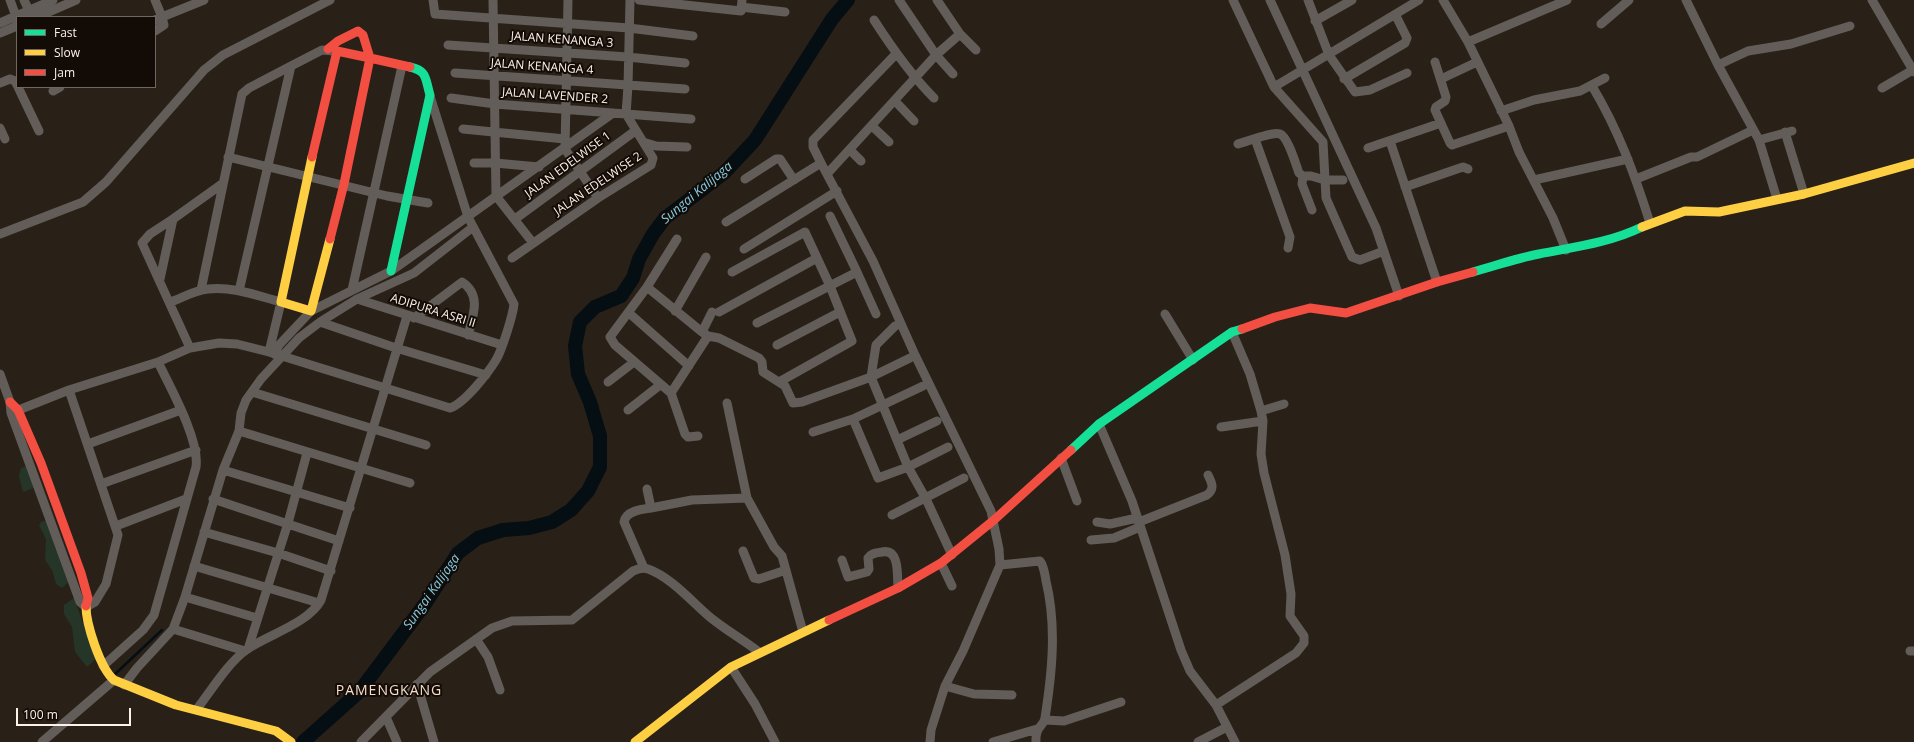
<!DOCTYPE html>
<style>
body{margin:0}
#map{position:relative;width:1914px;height:742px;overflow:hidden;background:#292018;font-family:"Open Sans",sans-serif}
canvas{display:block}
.legend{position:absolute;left:16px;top:16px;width:140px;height:72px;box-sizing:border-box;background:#130b06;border:1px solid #716760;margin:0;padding:5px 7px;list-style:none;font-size:12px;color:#fef1e8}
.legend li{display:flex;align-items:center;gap:8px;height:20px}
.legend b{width:20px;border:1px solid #716760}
.scale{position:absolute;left:16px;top:708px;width:115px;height:18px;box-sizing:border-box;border:2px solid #fef1e8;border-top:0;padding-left:5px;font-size:12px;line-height:14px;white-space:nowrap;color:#fef1e8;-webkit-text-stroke:3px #130b06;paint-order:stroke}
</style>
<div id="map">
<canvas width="1914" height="742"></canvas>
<ul class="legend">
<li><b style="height:5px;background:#16e098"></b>Fast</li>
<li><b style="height:5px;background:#ffcf43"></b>Slow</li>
<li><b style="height:5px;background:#f24e42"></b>Jam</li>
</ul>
<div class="scale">100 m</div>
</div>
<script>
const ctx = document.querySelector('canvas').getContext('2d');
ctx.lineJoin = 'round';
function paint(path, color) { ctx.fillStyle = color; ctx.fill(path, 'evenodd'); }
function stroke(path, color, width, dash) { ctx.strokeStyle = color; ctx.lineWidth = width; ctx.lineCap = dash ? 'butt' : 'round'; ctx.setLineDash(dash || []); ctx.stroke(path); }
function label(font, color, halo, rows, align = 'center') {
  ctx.font = font + ' "Open Sans",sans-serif'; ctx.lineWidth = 4; ctx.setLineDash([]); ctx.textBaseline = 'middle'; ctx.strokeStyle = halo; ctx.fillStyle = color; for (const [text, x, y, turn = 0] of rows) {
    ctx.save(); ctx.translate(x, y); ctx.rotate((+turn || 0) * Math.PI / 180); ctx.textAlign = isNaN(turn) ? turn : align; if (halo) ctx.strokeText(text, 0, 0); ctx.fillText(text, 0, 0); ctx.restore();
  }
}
paint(new Path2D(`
 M29 465 36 487 23 492 19 476 21 468Z
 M49 520 71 580 62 588 56 584 52 570 45 560 46 539 39 525 41 522Z
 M74 598 96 659 87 667 75 652 72 627 64 614V605Z`), '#253528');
stroke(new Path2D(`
 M114 675 162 630`), '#040e13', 2.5);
stroke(new Path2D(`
 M303 742 359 692 425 604 458 553 478 538 503 530 529 528 552 522 571 510 588 491 600 467V436L590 402 578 374 575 346 580 322 595 307 621 296 633 278 639 259 653 234 665 218 724 173 755 140 832 19 848 0`), '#040e13', 14);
stroke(new Path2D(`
 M10 0 17 19
 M24 0 31 15
 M433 0 435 14 629 28 693 36
 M493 0 496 196
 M568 0 565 149 598 198
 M639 0 741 11 742 0
 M899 0 936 55 953 74
 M937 0 960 34 976 50
 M1233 0 1274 87
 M1270 0 1376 228 1399 296
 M1308 0 1329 55 1355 92 1370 90 1407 73
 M1443 0 1468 42 1509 126 1519 152 1553 218 1566 250
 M1686 0 1718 65 1759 140 1777 199
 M1872 0 1914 72
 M741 7 785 12
 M37 17 76 0
 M155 20 162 17 155 0
 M874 20C892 48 910 74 934 98
 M1315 21 1352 0
 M0 23 53 0
 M1601 24 1629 0
 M155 31 164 25 162 17 204 0
 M0 33 17 26
 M1468 42 1567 0
 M448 45 628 57 685 63
 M1435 62 1446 97 1445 101 1436 107 1435 110 1450 143 1452 145 1509 126
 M1718 65 1748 51 1791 44 1850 26
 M455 73 685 89
 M1344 79 1405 43 1407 38 1396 16
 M1441 79 1477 62
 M0 83 10 79 15 81 17 85
 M1592 86C1618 129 1635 175 1650 223
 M18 87 39 131
 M1882 88 1913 70
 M53 91 60 87
 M451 98 495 104 626 114 628 86 630 0
 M895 101 914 121
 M1501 111 1534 100 1580 91 1605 78
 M626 114 691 119
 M872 126 889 142
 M0 128 5 139
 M463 129 565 139
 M1785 132 1804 194
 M1255 139 1290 237 1288 248
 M1759 140 1792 131
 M1390 141 1437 282
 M643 142 656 146 687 147
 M1238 144C1247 142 1272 131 1280 134 1288 137 1296 165 1299 173L1303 176
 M1368 148 1441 123
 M850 150 861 161
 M228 157 387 196 428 203
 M474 163H495L539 167
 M821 163 813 147V140L896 54
 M827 174 936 55 960 34
 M745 179 776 159H780L794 180
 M1636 179 1691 157H1697L1753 130
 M1534 180 1628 159
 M1405 187 1457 169 1463 167 1468 169
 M496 196 533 243
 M1312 210 1302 184 1303 176H1311L1325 180H1343
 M173 219 150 234 142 243 190 348
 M515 219 635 131
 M726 222 821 163 873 261 915 355 991 511 999 549 1000 565 963 651 945 686 931 730 930 742
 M0 234 83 202 106 182 204 70 223 55 330 0
 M744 249 837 191
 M1384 251 1360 260 1352 257 1326 198 1323 142 1274 87 1419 0
 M512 258 598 198 651 165 653 158 626 114
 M732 272 805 232 830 286 852 341 779 382
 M857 272 876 314
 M160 279 173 219 222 184
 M647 287 702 332 708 336 719 338 759 358 762 362 763 372 785 386 793 403 802 402 871 377 910 358
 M201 290 242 94 249 88 291 66
 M352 290 402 66
 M239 291 291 66 322 50 334 51
 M357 299 502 345
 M170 302C182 298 195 290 208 289 232 286 258 296 281 302L269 352
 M675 311 706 257
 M719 312 817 258
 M629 313 689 366
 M1165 314 1193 360
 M414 318 462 282C482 295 473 316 468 335
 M320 322 396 348 486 375
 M757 323 857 272 830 216
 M895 326 876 345 871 377 908 467 926 499 952 555
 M702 332 712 312
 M777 345 840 312
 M274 354 279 345 311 311 391 271 613 113
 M0 374 10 402 11 413 80 602 86 607 95 602 106 584 118 535 69 390
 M608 382 634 362
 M252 392 426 445
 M671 393 615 345 610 337 647 287 677 239
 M727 403 747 498 774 547 782 556 803 632
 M628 410 660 385
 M1261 411 1284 404
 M11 413 69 390 158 362 190 348 219 343 237 344 269 352 450 408C465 403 488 373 496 360 502 350 513 315 514 304L468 217 430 96
 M853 419 878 478 908 467 948 447
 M1099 424 1132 501 1181 650 1190 671 1216 705 1235 742
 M1221 427 1263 421
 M239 431 410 483
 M813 432 853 419 923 386
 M698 436 688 437 685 434 671 393 708 336
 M897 440 937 421
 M88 444 181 410
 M1061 458 1077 501
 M223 470 350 508
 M101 484 196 450
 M647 489 651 508 692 500 747 498
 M213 499 339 541
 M892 515 964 478
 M1097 522 1110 524 1137 518
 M1139 522 1207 495C1215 489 1212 483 1208 475
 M116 526 186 499
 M204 532 278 553 331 571
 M1091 540 1114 538 1140 527
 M743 551 754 578 759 579 786 570
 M842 560 848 577 867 572 869 569 868 558C871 553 876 553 882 552 900 548 897 576 898 588
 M941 563 952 586
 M1000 565 1040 561C1044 566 1045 575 1046 581 1057 626 1052 673 1045 718 1044 726 1035 726 1036 742
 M194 566 319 603
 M644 568 624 522C626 511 641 509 651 508
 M185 597 257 618
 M173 629 245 651
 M476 639 488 657 500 690
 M248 649 288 523 307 453
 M1910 651H1914
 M103 666 143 630 154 615 196 467C200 440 170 387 158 362
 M731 667 755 704 775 742
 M417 684 434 742
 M124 685 137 668 173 629 185 597 223 470 239 431 241 413 246 400 261 379 299 338 320 322 357 299 414 273 473 227
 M945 686 974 694 1012 695
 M1216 705 1296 653 1304 643V636L1290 616 1291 594 1285 555 1264 473 1261 454 1263 421 1261 411 1250 374 1232 332
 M197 709C211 691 227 664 246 650 267 635 308 624 321 600L407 316
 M386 717 397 742
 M1045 720 1064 721 1121 702
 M42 742 114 680
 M361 742 430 672 492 628 512 621 572 620 633 571C638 569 643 567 648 569 671 577 693 603 711 618 726 630 743 640 759 652
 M993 742 1037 729
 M1198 742 1227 727`), '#625d59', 9);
stroke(new Path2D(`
 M391 271 430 95C425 79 428 71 410 67
 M1473 272C1495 266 1517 258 1539 254 1574 247 1609 243 1642 227
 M1071 450 1099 424 1232 332 1242 329`), '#16e098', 9);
stroke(new Path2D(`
 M312 157 281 302 311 311 330 239
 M1642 227 1685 211 1719 212 1804 194 1914 163
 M86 606C86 624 100 668 114 680L176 705 276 731 291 742
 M635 742 731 667 829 620`), '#ffcf43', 9);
stroke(new Path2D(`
 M312 157 337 51 370 58 363 35 358 31 338 41 328 49
 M330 239 344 184 370 58 410 67
 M1242 329 1275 317 1310 308 1346 313 1437 282 1473 272
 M10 402 18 410 41 463 81 573 88 598 86 606
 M829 620 898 588 941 563 994 520 1071 450`), '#f24e42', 9);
label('12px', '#fef1e8', '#130b06', [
 ["JALAN KENANGA 3",562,40,4],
 ["JALAN KENANGA 4",542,67,4],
 ["JALAN LAVENDER 2",555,96,4],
 ["JALAN EDELWISE 1",568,165,-36],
 ["JALAN EDELWISE 2",598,184,-34],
 ["ADIPURA ASRI II",433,311,17]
]);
label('italic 13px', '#82cde8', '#130b06', [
 ["Sungai Kalijaga",697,193,-40],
 ["Sungai Kalijaga",432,592,-55]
]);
ctx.letterSpacing = '1px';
label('14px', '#f6ddca', '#130b06', [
 ["PAMENGKANG",389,691]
]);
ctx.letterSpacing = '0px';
</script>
